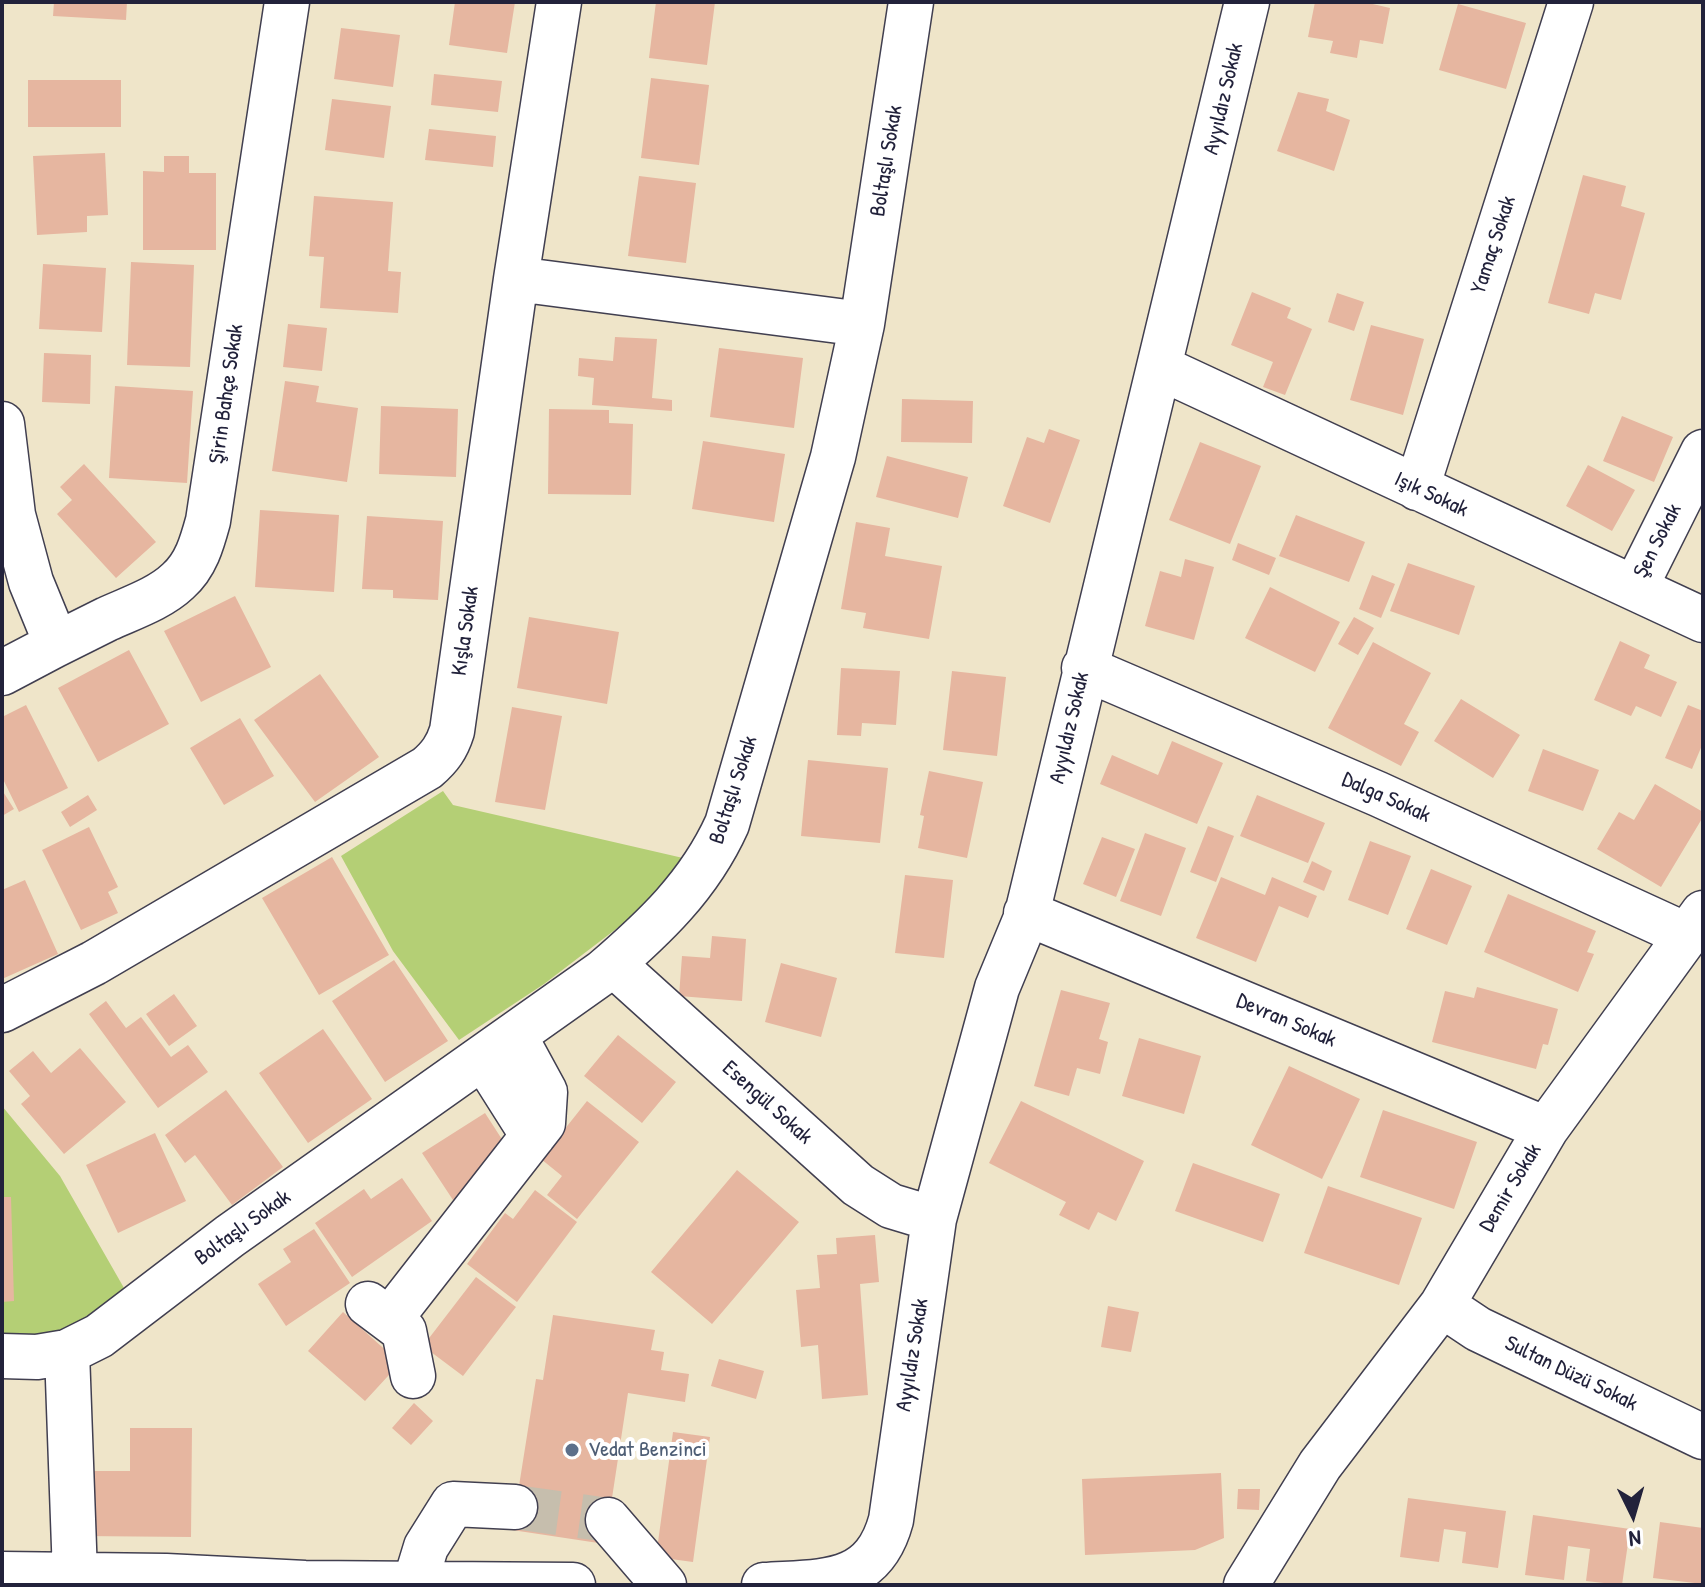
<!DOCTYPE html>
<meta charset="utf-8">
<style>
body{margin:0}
#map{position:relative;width:1705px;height:1587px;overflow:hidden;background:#efe5c9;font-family:"Patrick Hand",sans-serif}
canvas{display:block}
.frame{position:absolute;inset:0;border:4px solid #22223b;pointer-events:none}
.north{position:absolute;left:1593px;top:1475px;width:80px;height:80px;-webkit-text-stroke:6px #fff;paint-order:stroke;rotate:175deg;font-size:22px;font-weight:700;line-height:32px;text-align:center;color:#22223b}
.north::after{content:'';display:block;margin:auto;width:28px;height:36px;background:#22223b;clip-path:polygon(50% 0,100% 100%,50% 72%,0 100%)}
</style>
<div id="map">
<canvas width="1705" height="1587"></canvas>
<div class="frame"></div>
<div class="north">N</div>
</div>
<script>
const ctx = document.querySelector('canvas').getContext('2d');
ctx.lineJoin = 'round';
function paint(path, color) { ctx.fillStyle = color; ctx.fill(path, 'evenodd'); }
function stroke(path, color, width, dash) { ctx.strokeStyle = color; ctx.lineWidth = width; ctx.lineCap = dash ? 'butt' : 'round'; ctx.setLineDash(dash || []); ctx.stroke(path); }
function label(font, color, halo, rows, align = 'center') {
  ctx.font = font + ' "Patrick Hand",sans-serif'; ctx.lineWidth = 8; ctx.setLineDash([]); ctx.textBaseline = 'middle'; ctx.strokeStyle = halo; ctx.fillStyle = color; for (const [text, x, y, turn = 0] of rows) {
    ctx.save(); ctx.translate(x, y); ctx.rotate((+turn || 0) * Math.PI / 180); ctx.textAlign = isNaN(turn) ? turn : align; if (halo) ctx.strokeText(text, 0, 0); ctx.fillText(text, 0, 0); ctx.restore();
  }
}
paint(new Path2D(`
 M443 791 453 805 683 858 637 913 544 984 459 1040 393 951 341 856Z
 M2 1106 60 1176 128 1295 67 1335 2 1334Z`), '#b4cf75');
paint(new Path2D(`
 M54 2H127L126 20 53 16Z
 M455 2H515L507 53 449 45Z
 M656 2H715L707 65 649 58Z
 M1315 2H1364L1390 8 1383 44 1360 40 1357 58 1330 53 1333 41 1308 37Z
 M1458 4 1526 23 1506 89 1439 70Z
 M341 28 400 35 393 87 334 79Z
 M434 74 502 81 498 112 431 105Z
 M651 78 709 85 699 165 641 158Z
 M28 80H121V127H28Z
 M1298 92 1329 99 1326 111 1350 120 1334 171 1277 151Z
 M332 99 391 106 384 158 325 150Z
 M429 129 496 136 493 167 425 160Z
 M105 153 108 215 87 216V232L37 235 33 156Z
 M164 156H189V173H216V250H143V171L164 172Z
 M1583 175 1626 186 1621 206 1645 213 1621 300 1595 293 1589 314 1548 303Z
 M639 176 696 183 686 263 628 256Z
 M314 196 393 202 388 271 401 272 398 313 320 308 324 257 309 256Z
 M131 262 194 265 190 367 127 365Z
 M43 264 106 268 102 332 39 329Z
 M1252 292 1291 308 1287 318 1312 329 1285 395 1263 387 1273 362 1231 345Z
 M1337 293 1364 302 1354 331 1328 322Z
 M288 324 327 328 322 371 283 367Z
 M1371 325 1424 339 1403 415 1350 400Z
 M615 337 657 339 652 398 672 400V411L592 405 594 378 578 376 579 358 613 361Z
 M719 348 803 358 794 428 710 417Z
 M44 353 91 355 90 404 42 402Z
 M285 381 319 386 316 402 358 408 347 482 272 471Z
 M115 386 193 391 187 483 109 478Z
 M902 399 973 401 972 443 901 442Z
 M381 406 458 409 456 477 379 474Z
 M549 409 609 410V423L633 424 631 495 548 494Z
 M1622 416 1673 437 1654 482 1603 461Z
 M1049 429 1080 440 1050 523 1003 506 1027 437 1044 443Z
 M703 441 785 454 774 522 692 509Z
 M1200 442 1261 466 1230 544 1169 520Z
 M887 456 968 477 958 518 876 497Z
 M84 464 156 542 116 578 57 514 72 500 60 487Z
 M1588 465 1635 490 1612 531 1566 506Z
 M260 510 339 515 334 592 255 587Z
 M1296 515 1365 542 1349 582 1279 556Z
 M367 516 443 521 438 600 393 598V590L362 589Z
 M856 522 890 528 885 556 942 566 929 639 863 628 866 613 841 609Z
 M1238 543 1276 558 1269 575 1232 560Z
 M1185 559 1214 567 1194 640 1145 626 1160 571 1181 577Z
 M1408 563 1475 586 1459 635 1390 611Z
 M1372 575 1395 584 1381 618 1359 609Z
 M1270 587 1340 622 1315 672 1245 638Z
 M235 596 271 667 201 702 164 631Z
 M529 617 619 632 607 704 517 688Z
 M1354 617 1374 628 1358 655 1338 644Z
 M1620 641 1650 655 1644 668 1677 682 1661 717 1636 706 1631 716 1594 700Z
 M1373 642 1431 673 1404 724 1419 732 1401 766 1328 728Z
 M129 650 169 724 98 762 58 688Z
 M841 668 900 671 896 725 862 723 861 736 837 735Z
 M952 671 1006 677 997 756 943 750Z
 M320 674 379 757 315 802 254 720Z
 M1461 699 1520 735 1493 778 1434 741Z
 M26 705 68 788 19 812 2 777V717Z
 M1688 705 1703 711V743L1692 769 1665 758Z
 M512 707 562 716 545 810 495 802Z
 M240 718 274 776 224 805 190 748Z
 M1172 741 1223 763 1197 824 1100 784 1112 755 1158 775Z
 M1543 749 1599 770 1583 811 1528 791Z
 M808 760 888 768 880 843 801 836Z
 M929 771 983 782 967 858 918 848 924 816 920 815Z
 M1655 784 1703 812V817L1661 887 1597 849 1619 812 1634 820Z
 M2 790 14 809 2 816Z
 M88 795 97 810 70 827 61 812Z
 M1257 795 1325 823 1308 863 1240 836Z
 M1208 826 1234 836 1216 882 1190 872Z
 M89 827 118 887 108 892 118 913 81 930 42 850Z
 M1145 833 1186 848 1161 916 1120 901Z
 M1102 837 1135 849 1116 897 1083 884Z
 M1370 841 1411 856 1388 915 1348 900Z
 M332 857 389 955 319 995 262 898Z
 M1312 861 1332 871 1324 891 1303 882Z
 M1431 869 1472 886 1447 945 1406 929Z
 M905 875 953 880 944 958 895 953Z
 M1221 877 1265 895 1272 877 1317 896 1308 918 1279 906 1256 962 1196 938Z
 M25 880 58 954 2 979V890Z
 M1508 894 1596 931 1587 952 1594 954 1578 992 1484 952Z
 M712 936 746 939 742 1001 679 996 682 956 710 958Z
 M394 960 448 1041 385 1082 332 1001Z
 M781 963 837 978 821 1037 765 1022Z
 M1477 987 1558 1009 1548 1045 1543 1044 1536 1069 1432 1042 1445 991 1474 998Z
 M1061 990 1110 1003 1099 1039 1108 1042 1100 1074 1077 1068 1069 1096 1034 1086Z
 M174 994 197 1026 169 1046 146 1014Z
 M106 1001 126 1028 141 1017 171 1057 188 1045 208 1072 158 1108 89 1014Z
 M323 1029 372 1099 308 1143 259 1073Z
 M618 1035 676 1082 642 1123 584 1076Z
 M1139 1038 1201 1056 1184 1114 1122 1096Z
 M80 1048 126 1102 64 1154 21 1104 30 1096 9 1071 33 1051 51 1073Z
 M1289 1066 1360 1099 1322 1179 1251 1145Z
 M226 1090 283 1167 232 1205 195 1155 185 1163 165 1135Z
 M587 1101 639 1142 577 1219 547 1195 562 1176 541 1159Z
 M1021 1101 1144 1161 1116 1221 1098 1212 1089 1230 1059 1215 1066 1202 989 1163Z
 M1383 1110 1477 1142 1454 1209 1360 1177Z
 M485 1113 516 1161 453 1200 422 1153Z
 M155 1133 186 1201 118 1233 86 1165Z
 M1193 1163 1280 1194 1263 1242 1175 1211Z
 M737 1170 799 1222 712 1324 651 1272Z
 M402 1178 432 1221 352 1277 315 1223 364 1189 371 1199Z
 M1328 1186 1422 1218 1399 1285 1304 1253Z
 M535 1190 577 1222 517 1302 467 1264 505 1213 513 1219Z
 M2 1197H11L14 1301 2 1302Z
 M314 1229 350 1283 286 1326 258 1284 291 1262 283 1249Z
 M875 1235 879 1282 860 1284 868 1395 822 1399 818 1345 801 1347 796 1290 820 1288 817 1255 837 1254 836 1238Z
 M476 1277 516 1307 463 1376 423 1346Z
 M1108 1306 1139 1312 1131 1352 1101 1347Z
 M343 1312 400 1363 365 1401 308 1351Z
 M553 1315 655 1330 651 1350 664 1352 661 1370 689 1374 685 1402 628 1393 605 1544 512 1530 536 1379 543 1380Z
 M719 1359 764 1371 756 1399 711 1386Z
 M414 1403 433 1421 411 1445 392 1428Z
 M130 1428H192L191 1537 81 1536V1471H130Z
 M673 1432 710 1437 693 1562 656 1557Z
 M1221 1473 1224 1538 1195 1550 1085 1555 1082 1479Z
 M1238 1489H1260L1259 1510 1237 1509Z
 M1408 1498 1506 1511 1498 1568 1462 1563 1466 1532 1444 1529 1439 1562 1400 1557Z
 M1533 1515 1630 1529 1622 1585 1586 1581 1590 1549 1568 1546 1564 1580 1525 1575Z
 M1660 1522 1703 1528V1584L1653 1578Z`), '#e6b6a0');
stroke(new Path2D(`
 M515 1507 608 1520`), '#c6bead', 44, [44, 22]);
const minor = new Path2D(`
 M516 279 862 324
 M1161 368 1703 620
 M2 424 13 515 31 582 56 643
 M1417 488 1571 2
 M1635 588 1703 452
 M1084 668 1378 794 1686 935
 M2 673C37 654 72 636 107 619 131 608 159 599 178 581 196 565 202 543 208 521L287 2
 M1026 913 1546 1129
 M613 964 858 1185 891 1206 934 1219
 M2 1010 94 963 427 768C440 757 447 747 452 731L516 279 559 2
 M483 1057 533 1136
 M368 1304 404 1331 413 1376
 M1442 1305 1478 1329 1703 1437
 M390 1319 543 1123 545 1092 514 1035
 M67 1352 75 1575
 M2 1356 37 1357 67 1352 99 1336 230 1236 603 972C654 928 699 886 727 824L833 457 862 324 911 2
 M608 1520 664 1585
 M2 1574 166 1576 305 1583 573 1585
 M415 1583 426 1547 453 1504 515 1507
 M764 1585C823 1581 873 1587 891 1520L934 1219 997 988 1026 918 1247 2
 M1246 1585 1320 1465 1442 1305 1546 1129 1703 913`);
stroke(minor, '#413f50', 47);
stroke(minor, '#fff', 44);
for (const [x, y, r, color] of [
 [572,1450,8,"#5c6f8a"]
]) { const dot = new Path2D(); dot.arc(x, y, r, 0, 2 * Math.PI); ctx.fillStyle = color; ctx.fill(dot); stroke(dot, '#fff', 3); }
label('22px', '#22223b', '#fff', [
 ["Ayyıldız Sokak",1224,99,-77],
 ["Boltaşlı Sokak",887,161,-81],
 ["Yamaç Sokak",1494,245,-72],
 ["Şirin Bahçe Sokak",227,394,-82],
 ["Işık Sokak",1431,495,25],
 ["Şen Sokak",1658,541,-63],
 ["Kışla Sokak",466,631,-82],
 ["Ayyıldız Sokak",1070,728,-77],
 ["Boltaşlı Sokak",734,790,-72],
 ["Dalga Sokak",1386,798,24],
 ["Devran Sokak",1286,1021,23],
 ["Esengül Sokak",767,1103,42],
 ["Demir Sokak",1511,1188,-59],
 ["Boltaşlı Sokak",243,1228,-36],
 ["Ayyıldız Sokak",913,1355,-81],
 ["Sultan Düzü Sokak",1571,1374,26]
]);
label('22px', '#4e5e75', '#fff', [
 ["Vedat Benzinci",588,1450]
], 'left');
</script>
